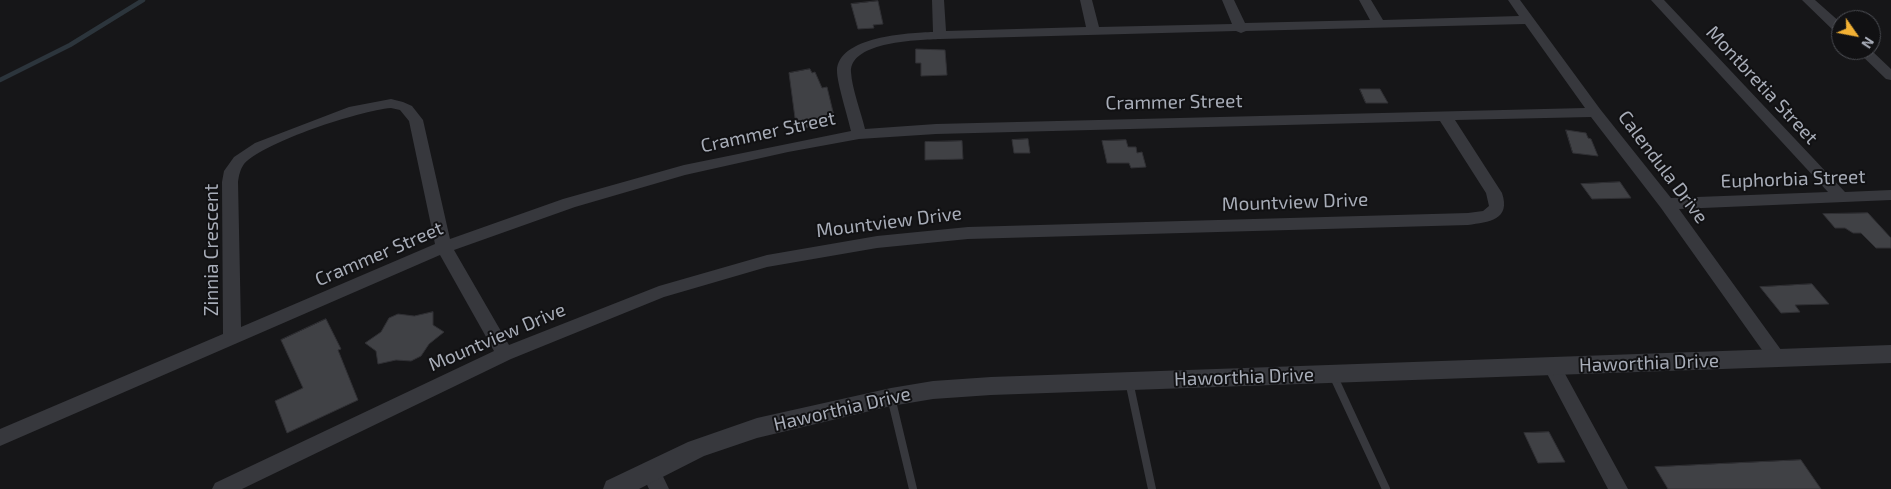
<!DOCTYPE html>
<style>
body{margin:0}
#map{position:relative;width:1891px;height:489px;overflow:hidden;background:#161618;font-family:"Exo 2",sans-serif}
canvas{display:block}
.north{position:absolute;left:1831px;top:10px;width:50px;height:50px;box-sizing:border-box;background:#111113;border:1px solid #4d4f55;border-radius:50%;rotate:123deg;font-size:14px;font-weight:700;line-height:20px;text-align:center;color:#a8adb8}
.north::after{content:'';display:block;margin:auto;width:18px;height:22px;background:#f2b134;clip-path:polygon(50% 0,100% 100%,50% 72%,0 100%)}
</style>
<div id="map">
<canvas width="1891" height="489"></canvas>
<div class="north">N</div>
</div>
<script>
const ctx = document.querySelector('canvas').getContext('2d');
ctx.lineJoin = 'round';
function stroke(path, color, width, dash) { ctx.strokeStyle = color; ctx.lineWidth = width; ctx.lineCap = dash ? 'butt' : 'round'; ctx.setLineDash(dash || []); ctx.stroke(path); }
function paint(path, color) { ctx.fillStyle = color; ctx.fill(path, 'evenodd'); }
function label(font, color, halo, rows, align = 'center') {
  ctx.font = font + ' "Exo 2",sans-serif'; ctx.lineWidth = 4; ctx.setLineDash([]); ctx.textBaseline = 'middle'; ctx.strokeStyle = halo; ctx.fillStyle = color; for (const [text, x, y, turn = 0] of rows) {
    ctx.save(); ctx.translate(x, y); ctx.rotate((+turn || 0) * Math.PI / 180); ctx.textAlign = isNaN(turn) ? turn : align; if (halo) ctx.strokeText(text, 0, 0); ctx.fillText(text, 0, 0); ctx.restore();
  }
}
stroke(new Path2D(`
 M0 80 70 45 143 0`), '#2c353c', 4.5);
const building = new Path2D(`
 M878 1 883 24 873 25 874 28 858 29 851 4Z
 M916 49 945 50 947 75 921 76V63H916Z
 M810 69 812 73 815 72 822 88 827 87 834 116 827 122 814 123 815 126 801 129 797 118H795L789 73Z
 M1360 89H1380L1388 103H1366Z
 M1566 130 1586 133 1588 138 1591 139 1598 156 1573 153Z
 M1028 139 1030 153H1014L1012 140Z
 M1126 140 1128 147H1136L1137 153 1142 152 1146 167 1131 168 1129 163H1107L1102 141Z
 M962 141 963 159 925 160V142Z
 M1620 182 1631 198 1592 199 1581 184Z
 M1868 213 1891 238V248H1876L1861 233H1853L1845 228H1835L1823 214Z
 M1812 284 1829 304 1795 305 1800 312 1781 313 1760 287Z
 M433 312V325L444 332 429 344 421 356 411 361 396 360 378 364 376 351 365 343 381 332 389 318 398 314 414 316Z
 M326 319 341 349 338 350 358 400 287 433 275 401 303 388 281 340Z
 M1549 432 1565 462 1538 463 1524 433Z
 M1801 460 1821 489H1668L1655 467Z`);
paint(building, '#404145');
stroke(building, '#303034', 1);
stroke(new Path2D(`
 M1333 375 1386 489
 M1129 381 1152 489
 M891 397 913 489`), '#37383d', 8);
paint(new Path2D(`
 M932 0H944L946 31 1086 27 1080 0H1092L1099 27 1232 24 1222 0H1234L1245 23 1370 20 1359 0H1371L1383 20 1519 16 1508 0H1520L1600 109 1671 198 1828 192 1651 0H1664L1845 192 1891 190V200L1679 209 1784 354 1787 359 1784 364 1778 366 1772 364 1661 208 1591 117 1455 120 1502 193C1511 220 1489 222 1468 225L968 239 877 248 767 267 664 297 511 359 242 489H212L215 483 494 351 440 255 0 446V429L223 334 222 182 224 171 234 157 255 143 349 107 391 99 403 102 412 106 423 120 450 239 563 199 684 165 851 131C848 117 837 83 837 71 838 36 909 33 933 32ZM1525 24 1585 108 936 124 865 129C861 112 852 89 851 72 850 41 920 40 940 39L1236 31 1241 33 1246 31ZM391 108 400 110 409 121 435 244 241 327 238 182C239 175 240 170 244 164 266 141 359 111 391 108ZM1440 121 1486 193 1489 206 1483 211 1468 213 968 227 877 236 767 255 659 286 509 345 454 250 575 207 685 175 788 152 859 139 936 134Z
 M1802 0H1815L1841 23V34L1836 33Z
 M1856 50H1871L1891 69V80L1886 79Z
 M1552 359 1558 361 1628 489H1608L1543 366 1546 361Z
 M650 461 657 464 669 489H649L640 470 643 464Z`), '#37383d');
paint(new Path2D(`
 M1891 345V363L991 395 933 399 891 406 757 438 704 456 639 489H603L606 481 688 442 757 418 891 388 933 381 991 377Z`), '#37383d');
label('19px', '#a8adb8', '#111113', [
 ["Montbretia Street",1762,85,47],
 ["Crammer Street",1174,102,-1],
 ["Crammer Street",768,132,-12],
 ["Calendula Drive",1663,167,53],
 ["Euphorbia Street",1793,179,-2],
 ["Mountview Drive",1295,202,-2],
 ["Mountview Drive",889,222,-7],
 ["Zinnia Crescent",212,250,-90],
 ["Crammer Street",379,254,-23],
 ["Mountview Drive",497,337,-23],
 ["Haworthia Drive",1649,363,-2],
 ["Haworthia Drive",1244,377,-2],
 ["Haworthia Drive",842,409,-13]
]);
</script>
